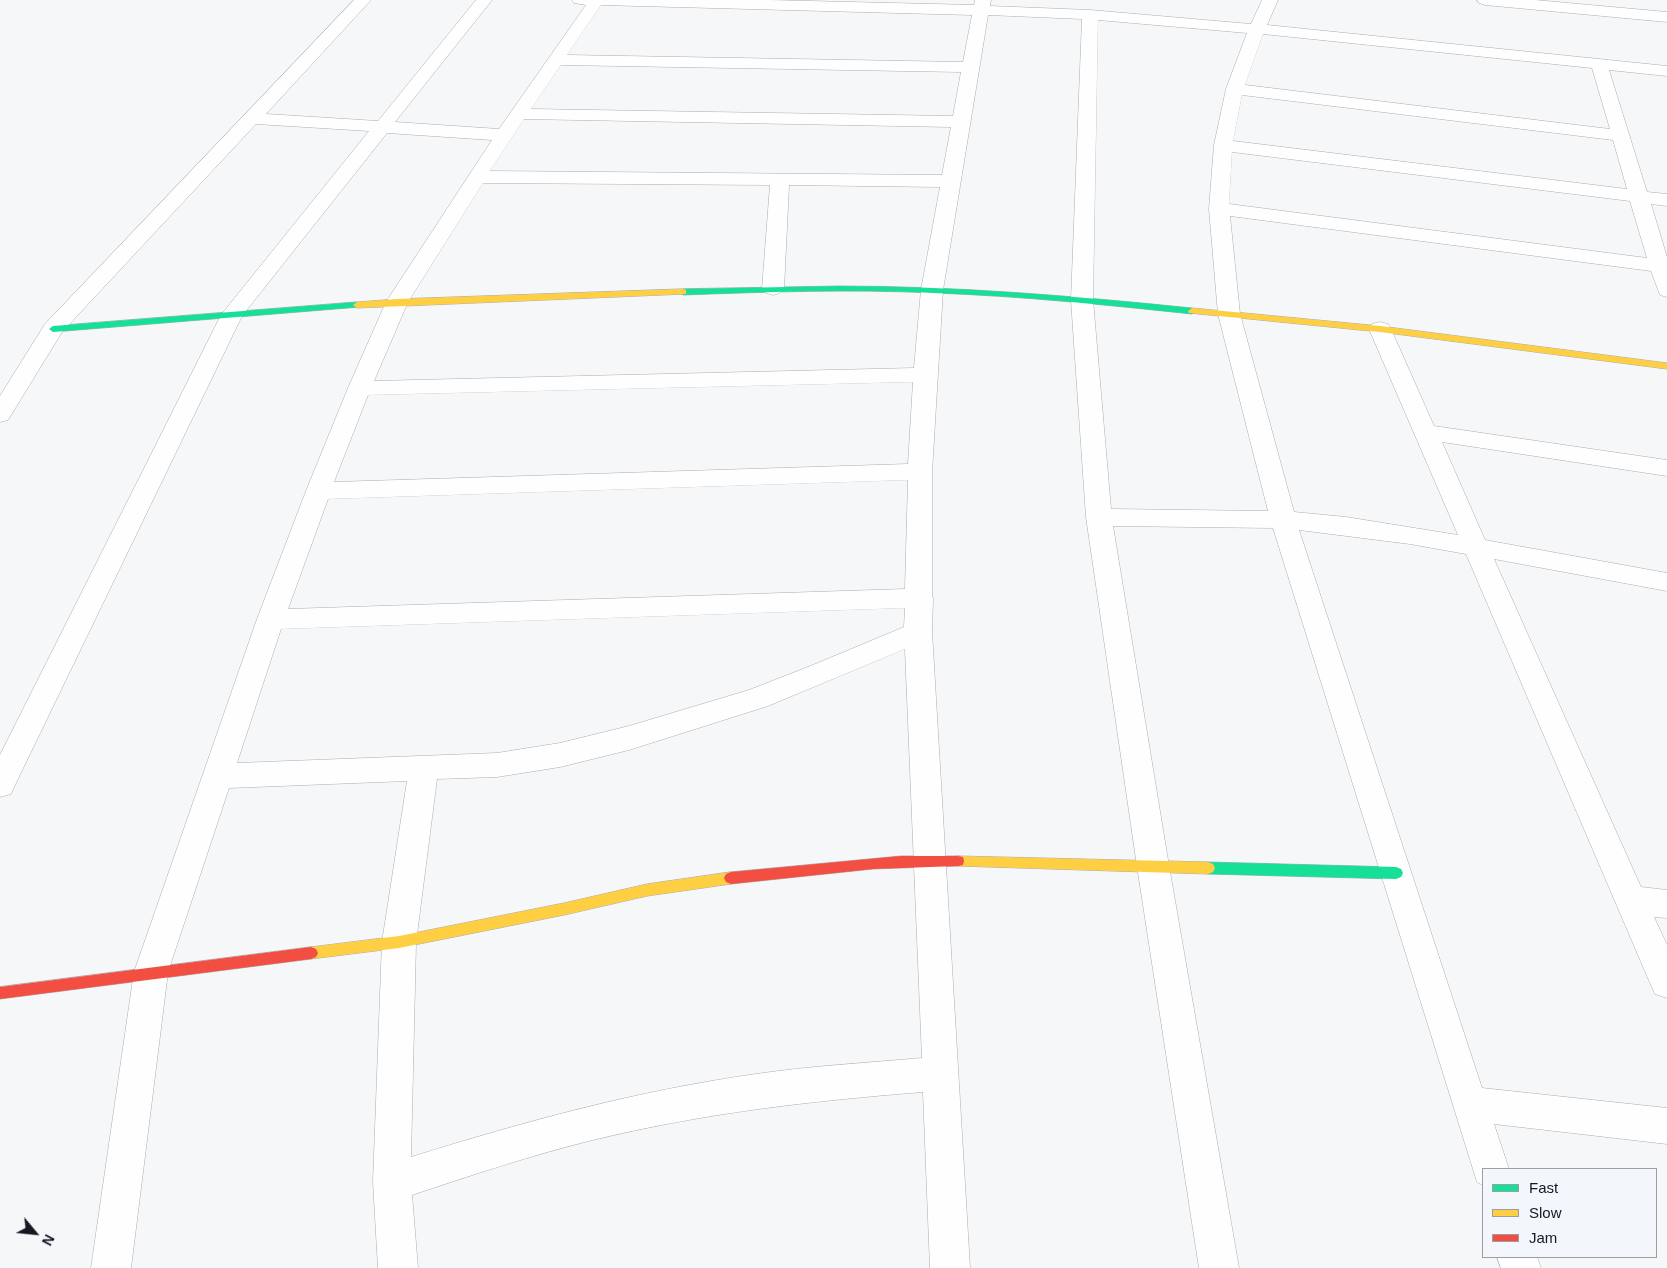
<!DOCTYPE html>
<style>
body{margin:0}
#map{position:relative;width:1667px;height:1268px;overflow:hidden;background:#f5f7f9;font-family:Arial,sans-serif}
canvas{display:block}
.legend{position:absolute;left:1482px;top:1168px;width:175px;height:90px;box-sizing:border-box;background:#f3f6fb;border:1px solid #9b9ea4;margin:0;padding:6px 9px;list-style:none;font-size:15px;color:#161922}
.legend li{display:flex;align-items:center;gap:10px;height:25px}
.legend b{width:25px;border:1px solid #9b9ea4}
.north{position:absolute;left:10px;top:1208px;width:50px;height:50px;-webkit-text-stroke:4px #f3f6fb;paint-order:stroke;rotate:118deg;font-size:14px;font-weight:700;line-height:20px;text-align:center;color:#161922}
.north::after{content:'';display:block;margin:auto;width:18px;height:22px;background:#161922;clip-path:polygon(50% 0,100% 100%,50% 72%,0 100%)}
</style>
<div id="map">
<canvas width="1667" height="1268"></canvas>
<ul class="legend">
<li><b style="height:6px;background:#16e098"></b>Fast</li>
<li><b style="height:6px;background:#ffcf43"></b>Slow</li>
<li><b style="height:6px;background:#f24e42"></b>Jam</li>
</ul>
<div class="north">N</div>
</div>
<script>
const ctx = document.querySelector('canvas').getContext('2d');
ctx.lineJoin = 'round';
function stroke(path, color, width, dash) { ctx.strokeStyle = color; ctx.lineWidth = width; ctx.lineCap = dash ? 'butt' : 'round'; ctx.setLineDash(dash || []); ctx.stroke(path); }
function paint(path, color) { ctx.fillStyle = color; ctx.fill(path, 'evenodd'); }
const street = new Path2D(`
 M354 0H371L266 114 378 121 476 0H492L395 122 499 129 586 5 574 3 572 0H768L974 5 975 0H991L990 6 1090 10 1251 24 1262 0H1278L1267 25 1667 66V76L1609 70 1647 192 1667 194V206L1651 204 1667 257V297L1660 295 1651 271 1230 216 1240 314 1294 512 1346 517 1458 535 1369 329 1372 324 1380 322 1388 324 1391 329 1434 426 1667 460V476L1442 442 1485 540 1667 573V591L1494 559 1641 887 1667 890V918L1654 917 1667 945V998L1655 994 1650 983 1466 554 1410 544 1299 530 1482 1088 1667 1108V1144L1494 1124 1509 1169H1483V1185L1477 1182 1273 528 1113 526 1169 866 1239 1268H1199L1137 866 1086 517 1071 300 1082 19 988 15 943 290 932 472V595L933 598 932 632 970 1268H930L923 1092C810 1101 704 1113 593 1140 532 1155 472 1175 412 1195L418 1268H378L373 1182 382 942 407 781 229 788 168 972 131 1268H91L134 972 257 619 306 491 348 388 386 302 492 140 387 133 242 316 15 785 11 794 0 797V755L221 315 369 131 256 124 62 332 8 420 0 422V396L45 324ZM601 5 972 15 963 62 567 55ZM1098 20 1247 33 1226 89 1214 145 1209 209 1218 314 1268 511 1111 509 1093 300ZM1263 34 1592 68 1610 129 1245 85ZM561 65 961 72 953 116 531 109ZM1242 95 1613 140 1627 189 1233 141ZM524 119 951 127 942 175 490 171ZM1232 152 1630 201 1647 258 1229 204ZM483 183 770 185 762 289 766 293 773 295 780 293 784 289 789 185 940 187 921 290 914 368 374 381 408 302ZM913 382 908 464 334 482 368 395ZM908 480 905 589 288 609 328 499ZM905 608 904 627 808 667 749 690 629 726 560 743 497 753 237 763 281 629ZM905 649 922 1058C866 1063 811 1066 756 1074 636 1091 527 1121 411 1157L416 942 437 779 497 777 560 767 629 750 768 706Z
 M1477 0H1535L1667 12V22L1485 5 1479 3Z
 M1497 1257H1537L1541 1268H1501Z`);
const fast = new Path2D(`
 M839 286C957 286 1074 296 1192 308L1196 311 1192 314C1106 305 1020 296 934 293 850 289 767 292 683 295L679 292 683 289Z
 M357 302 360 303V307L53 332 49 329 53 326Z
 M1208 862 1396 867 1401 869 1403 873 1401 877 1396 879 1208 874 1203 872 1201 868 1203 864Z`);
const slow = new Path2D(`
 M683 289 686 290V294L357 308 353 305 357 302 397 299Z
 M1192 308 1380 326 1667 363V369L1380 332 1189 313 1188 311Z
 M958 856 1208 862 1213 864 1215 868 1213 872 1208 874 958 866 953 865 952 861 953 857Z
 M731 872 736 874 738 878 736 882 731 884 647 896 564 915 399 948 311 959 306 957 304 953 306 949 311 947 399 936 564 903 647 884Z`);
const jam = new Path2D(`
 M901 856H958L963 857 964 861 963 865 958 866 873 869 731 884 726 882 724 878 726 874 731 872Z
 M311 947 316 949 318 953 316 957 311 959 0 999V987Z`);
stroke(street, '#aaadb2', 1);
stroke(fast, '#aaadb2', 1);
stroke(slow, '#aaadb2', 1);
stroke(jam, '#aaadb2', 1);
paint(street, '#fefefe');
paint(fast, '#16e098');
paint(slow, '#ffcf43');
paint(jam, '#f24e42');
</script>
